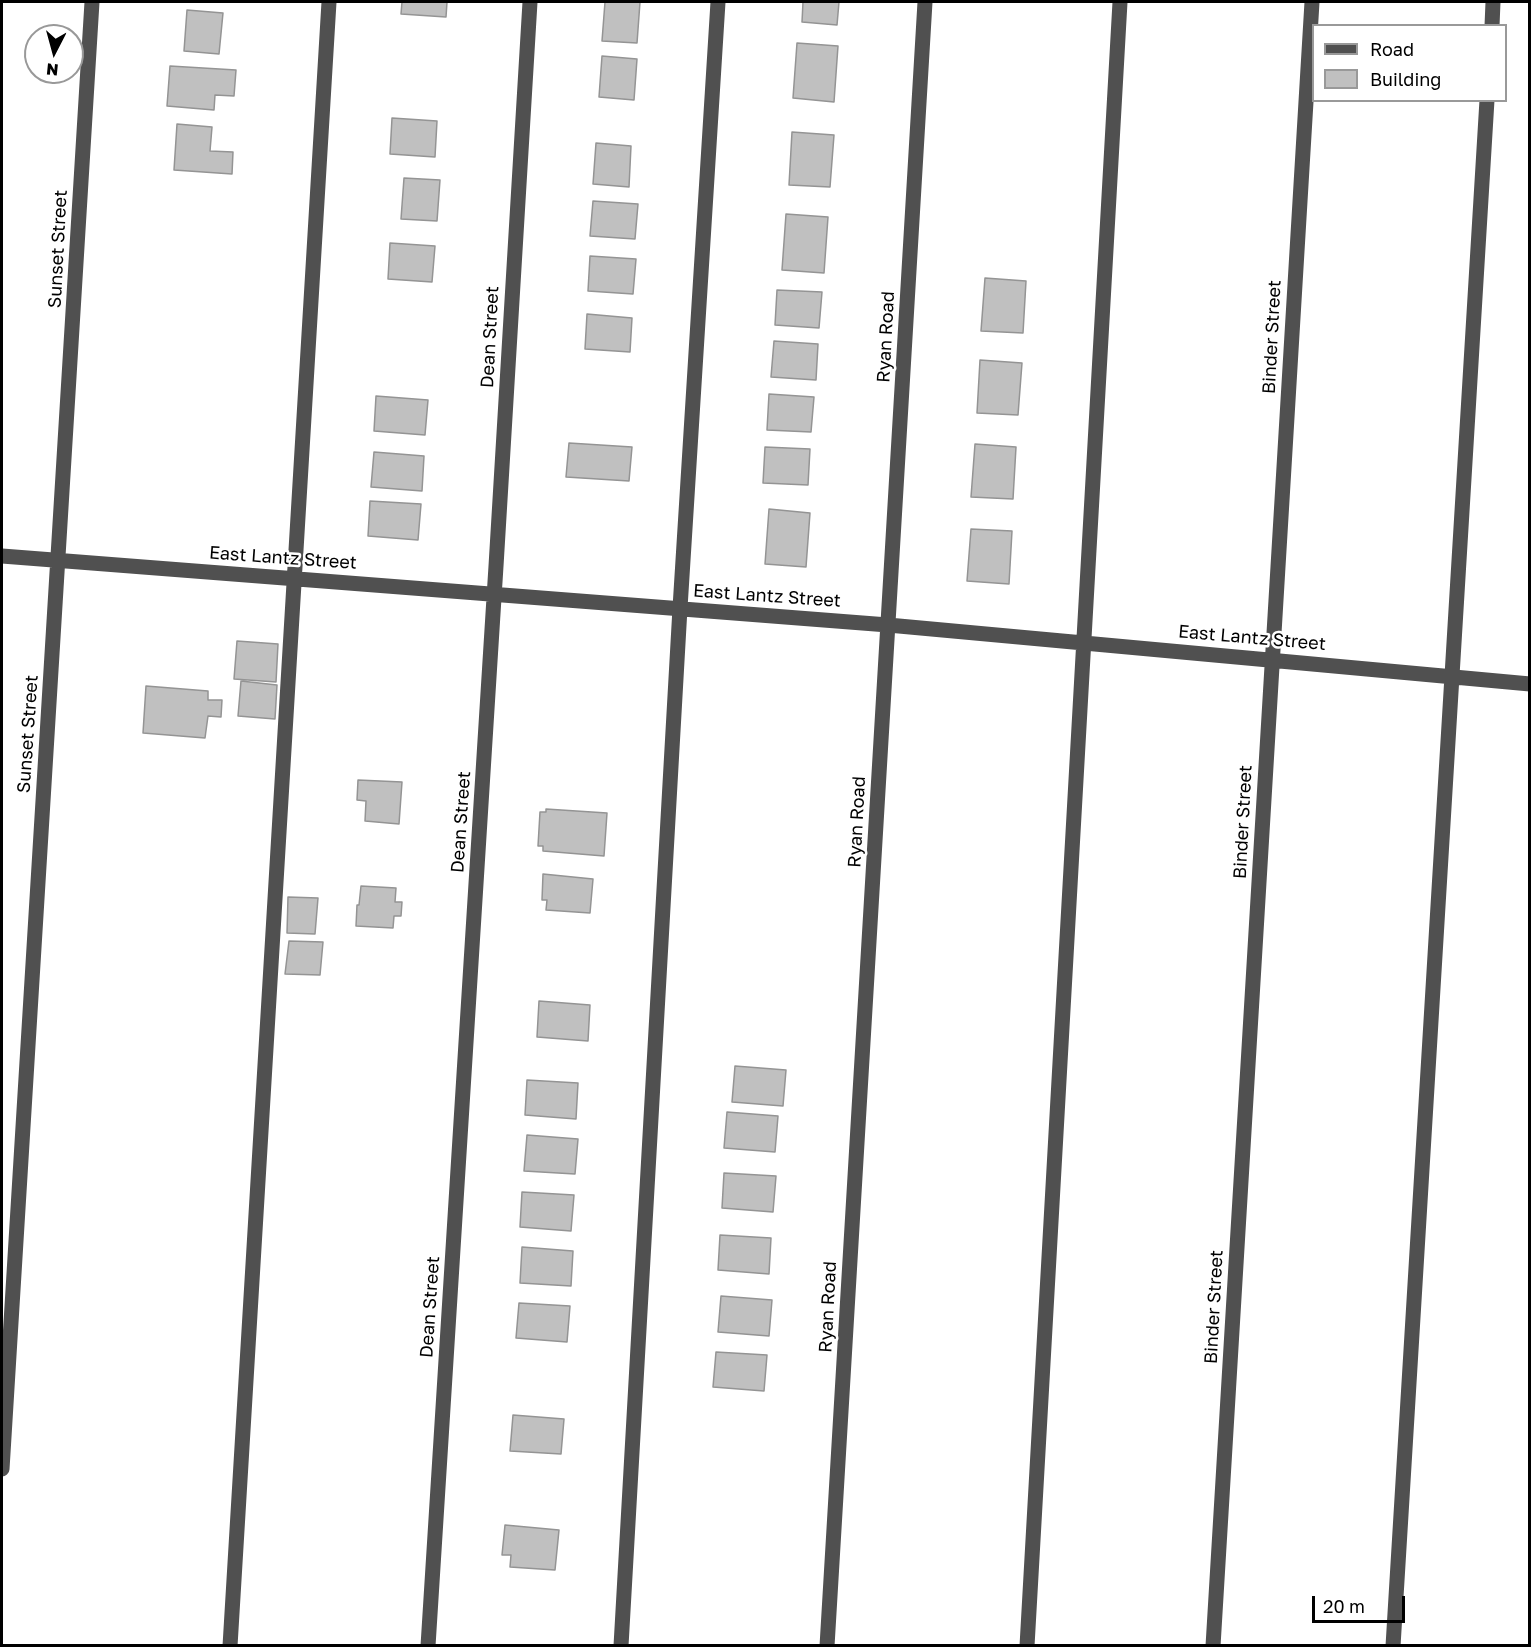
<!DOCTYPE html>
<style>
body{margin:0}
#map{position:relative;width:1531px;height:1647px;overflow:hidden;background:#fff;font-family:"Golos Text",sans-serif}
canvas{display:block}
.frame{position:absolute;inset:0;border:3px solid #000;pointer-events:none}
.legend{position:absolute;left:1312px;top:24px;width:195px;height:78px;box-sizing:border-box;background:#fff;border:2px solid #999;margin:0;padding:8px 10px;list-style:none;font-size:18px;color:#000}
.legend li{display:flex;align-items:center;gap:12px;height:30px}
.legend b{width:30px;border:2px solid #999}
.north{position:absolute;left:24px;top:24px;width:60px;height:60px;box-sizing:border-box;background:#fff;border:2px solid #999;border-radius:50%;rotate:186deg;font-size:16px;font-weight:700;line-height:24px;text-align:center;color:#000}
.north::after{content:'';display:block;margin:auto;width:21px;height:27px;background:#000;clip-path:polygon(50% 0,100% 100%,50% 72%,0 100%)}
.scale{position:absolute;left:1312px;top:1596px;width:93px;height:27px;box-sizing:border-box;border:3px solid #000;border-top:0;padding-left:8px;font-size:18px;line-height:21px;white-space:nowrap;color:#000;-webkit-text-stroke:4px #fff;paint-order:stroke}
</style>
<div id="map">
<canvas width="1531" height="1647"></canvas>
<div class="frame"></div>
<ul class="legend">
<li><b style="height:8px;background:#505050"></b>Road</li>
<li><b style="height:16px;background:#c0c0c0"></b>Building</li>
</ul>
<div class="north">N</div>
<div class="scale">20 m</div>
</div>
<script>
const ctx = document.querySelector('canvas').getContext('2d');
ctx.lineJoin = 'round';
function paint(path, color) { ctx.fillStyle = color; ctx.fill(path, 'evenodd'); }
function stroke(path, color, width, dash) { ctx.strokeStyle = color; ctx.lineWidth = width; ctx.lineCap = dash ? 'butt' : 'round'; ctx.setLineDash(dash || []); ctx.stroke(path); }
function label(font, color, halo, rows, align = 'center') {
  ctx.font = font + ' "Golos Text",sans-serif'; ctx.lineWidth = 5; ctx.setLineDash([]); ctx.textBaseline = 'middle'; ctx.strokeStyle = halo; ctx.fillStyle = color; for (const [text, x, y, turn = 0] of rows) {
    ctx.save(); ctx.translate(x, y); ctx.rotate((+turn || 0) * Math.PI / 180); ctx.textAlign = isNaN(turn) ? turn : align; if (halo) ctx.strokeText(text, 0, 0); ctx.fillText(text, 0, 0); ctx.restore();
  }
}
const building = new Path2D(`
 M402 2H447L446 17 401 14Z
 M605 2H640L637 43 602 41Z
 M803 2H839L837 25 802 22Z
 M187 10 223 13 219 54 184 51Z
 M797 43 838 46 834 102 793 98Z
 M602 56 637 59 634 100 599 97Z
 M170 66 236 70 234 96 215 95 214 110 167 106Z
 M392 118 437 121 435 157 390 154Z
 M177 124 212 127 210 151 233 152 232 174 174 170Z
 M792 132 834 135 830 187 789 185Z
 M596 143 631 146 629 187 593 184Z
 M404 178 440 180 437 221 401 219Z
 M593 201 638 204 635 239 590 236Z
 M786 214 828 217 824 273 782 270Z
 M390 243 435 246 432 282 388 279Z
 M590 256 636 259 633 294 588 291Z
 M985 278 1026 281 1023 333 981 331Z
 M777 290 822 292 819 328 775 325Z
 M587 314 632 318 630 352 585 349Z
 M774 341 818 344 816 380 771 377Z
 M980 360 1022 363 1018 415 977 413Z
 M769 394 814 397 811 432 767 430Z
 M376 396 428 400 425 435 374 431Z
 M569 443 632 447 629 481 566 477Z
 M975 444 1016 447 1013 499 971 497Z
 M765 447 810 449 808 485 763 483Z
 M374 452 424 456 422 491 371 487Z
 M370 501 421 504 418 540 368 536Z
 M769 509 810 513 806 567 765 564Z
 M971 529 1012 531 1009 584 967 581Z
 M237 641 278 644 276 682 234 679Z
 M241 681 277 685 275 719 238 716Z
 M146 686 208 691V700H222L221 717 208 716 205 738 143 733Z
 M358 780 402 782 399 824 365 821 366 801 357 800Z
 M546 809 607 813 604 856 543 851V846H538L540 812H546Z
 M543 874 593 879 590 913 546 910 547 900H542Z
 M361 886 396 888 395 902H402L401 916H394L393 928 356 926 357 905H359Z
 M288 897 318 898 315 934 287 933Z
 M289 941 323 942 320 975 285 974Z
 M539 1001 590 1005 588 1041 537 1037Z
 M735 1066 786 1070 783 1106 732 1102Z
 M527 1080 578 1083 576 1119 525 1115Z
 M727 1112 778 1116 775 1152 724 1148Z
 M527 1135 578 1139 575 1174 524 1171Z
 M724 1173 776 1176 773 1212 722 1208Z
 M522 1192 574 1195 571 1231 520 1227Z
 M720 1235 771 1238 769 1274 718 1270Z
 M522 1247 573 1251 571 1286 520 1283Z
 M721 1296 772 1300 769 1336 718 1332Z
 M519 1303 570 1306 567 1342 516 1338Z
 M716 1352 767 1355 764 1391 713 1387Z
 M513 1415 564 1419 561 1454 510 1451Z
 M505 1525 559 1530 555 1570 510 1567 511 1555H502Z`);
paint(building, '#c0c0c0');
stroke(building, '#949494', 1.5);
stroke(new Path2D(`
 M1492 26 1493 2
 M2 556 888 625 1530 684
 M2 1469 92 2
 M230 1646 329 2
 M428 1646 496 566 530 2
 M621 1646 680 608 718 2
 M827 1646 925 2
 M1027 1646 1120 2
 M1213 1646 1312 2
 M1393 1646 1487 100`), '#505050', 15);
label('18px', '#000', '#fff', [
 ["Sunset Street",58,249,-87],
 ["Dean Street",490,337,-87],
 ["Ryan Road",886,337,-87],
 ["Binder Street",1272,337,-87],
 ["East Lantz Street",283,558,4],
 ["East Lantz Street",767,596,4],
 ["East Lantz Street",1252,638,5],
 ["Sunset Street",28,734,-86],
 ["Dean Street",461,822,-86],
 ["Ryan Road",857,822,-87],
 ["Binder Street",1243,822,-87],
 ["Dean Street",430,1307,-86],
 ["Ryan Road",828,1307,-87],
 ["Binder Street",1214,1307,-87]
]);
</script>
